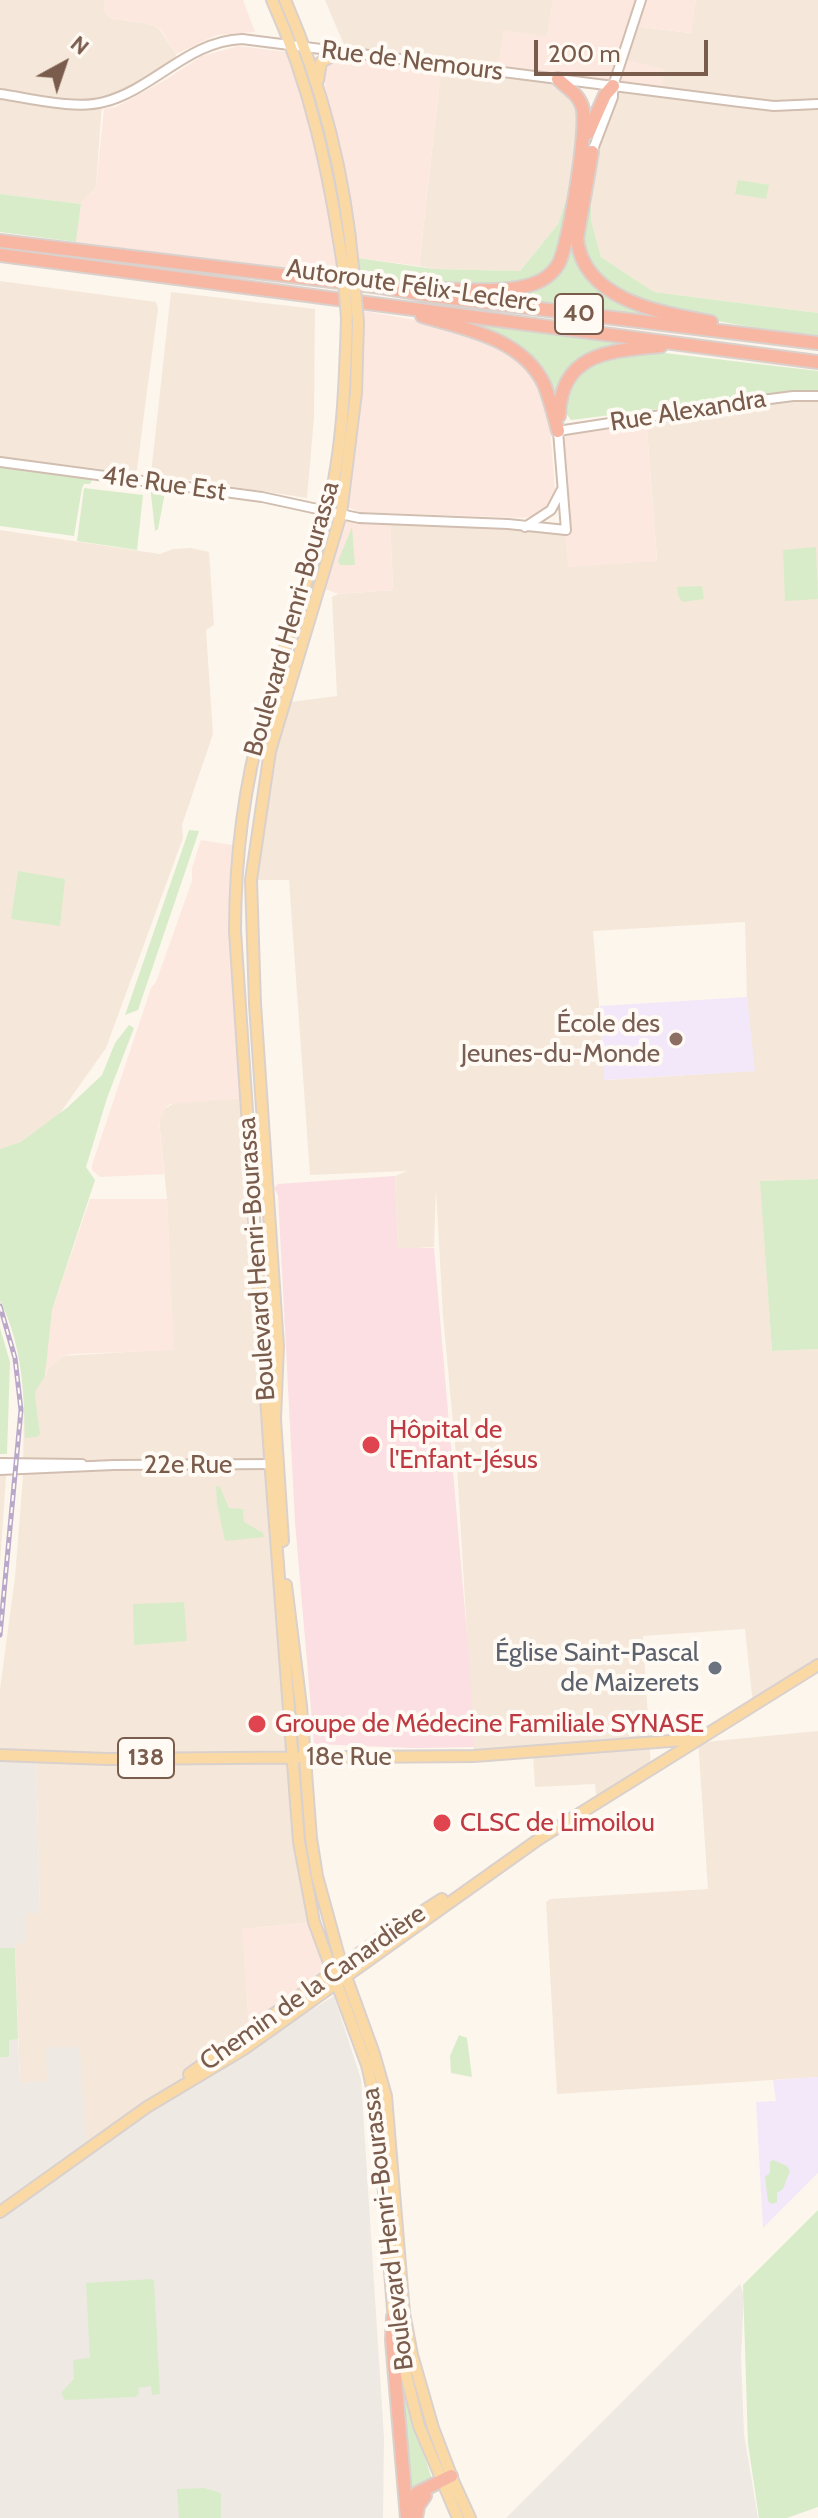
<!DOCTYPE html>
<meta charset="utf-8">
<style>
body{margin:0}
#map{position:relative;width:818px;height:2518px;overflow:hidden;background:#fdf6ec;font-family:Cabin,sans-serif}
canvas{display:block}
.north{position:absolute;left:24px;top:24px;width:80px;height:80px;-webkit-text-stroke:6px #fffaf3;paint-order:stroke;rotate:40deg;font-size:22px;font-weight:700;line-height:32px;text-align:center;color:#7a5c4d}
.north::after{content:'';display:block;margin:auto;width:28px;height:36px;background:#7a5c4d;clip-path:polygon(50% 0,100% 100%,50% 72%,0 100%)}
.scale{position:absolute;left:534px;top:40px;width:174px;height:36px;box-sizing:border-box;border:4px solid #7a5c4d;border-top:0;padding-left:10px;font-size:24px;line-height:28px;white-space:nowrap;color:#7a5c4d;-webkit-text-stroke:6px #fffaf3;paint-order:stroke}
</style>
<div id="map">
<canvas width="818" height="2518"></canvas>
<div class="north">N</div>
<div class="scale">200 m</div>
</div>
<script>
const ctx = document.querySelector('canvas').getContext('2d');
ctx.lineJoin = 'round';
function paint(path, color) { ctx.fillStyle = color; ctx.fill(path, 'evenodd'); }
function stroke(path, color, width, dash) { ctx.strokeStyle = color; ctx.lineWidth = width; ctx.lineCap = dash ? 'butt' : 'round'; ctx.setLineDash(dash || []); ctx.stroke(path); }
function label(font, color, halo, rows, align = 'center') {
  ctx.font = font + ' Cabin,sans-serif'; ctx.lineWidth = 8; ctx.setLineDash([]); ctx.textBaseline = 'middle'; ctx.strokeStyle = halo; ctx.fillStyle = color; for (const [text, x, y, turn = 0] of rows) {
    ctx.save(); ctx.translate(x, y); ctx.rotate((+turn || 0) * Math.PI / 180); ctx.textAlign = isNaN(turn) ? turn : align; if (halo) ctx.strokeText(text, 0, 0); ctx.fillText(text, 0, 0); ctx.restore();
  }
}
paint(new Path2D(`
 M0 0H105L104 10 111 18 154 25 160 30 176 54V62L102 103 96 187 81 204 0 194Z
 M325 0H553L547 37 497 71 347 52Z
 M696 0H818V313L654 292 601 257 591 220 592 152 634 26 690 33Z
 M441 70 558 84 574 96 581 120 570 188 558 224 520 271 434 269 419 266Z
 M0 281 156 302 158 309 147 391 137 470 133 473 0 457Z
 M171 292 315 309 314 418 307 498 151 474Z
 M818 396V1179L761 1181 772 1351 818 1349V1665L753 1705 745 1629 643 1636 651 1768 597 1803 595 1784 535 1787 533 1752 474 1756 457 1466 443 1316 436 1189 434 1247 398 1249 395 1176 407 1171 310 1175 289 880H251L283 703 337 696 332 597 338 594 393 590 390 520 566 530 619 563 657 561 646 417ZM745 922 747 997 754 1071 605 1080 593 931Z
 M0 530 160 554 173 549 191 548 209 552 214 625 206 630 213 734 182 825 183 838 106 1048 51 1126 0 1157Z
 M246 1098 293 1757 314 1922 243 1929 249 2031 86 2150 47 2082 20 2083 15 1948 18 1943 25 1942V1912H40L36 1756 0 1755V1689L15 1577 23 1477 24 1389 46 1375 48 1368 63 1356 173 1349 167 1199 159 1121 164 1109 176 1102Z
 M0 1476H6L0 1565Z
 M818 1731V2077L557 2094 546 1902 550 1899 708 1889 698 1739 705 1742Z`), '#f5e8da');
paint(new Path2D(`
 M105 0H243L255 32 217 35 176 54 161 30 154 25 111 18 104 10Z
 M553 0H696L691 33 634 26 622 59 664 69 662 92 497 71 504 30 547 37Z
 M238 46 287 52 303 97 320 160 334 232 338 276 76 242 81 204 96 187 104 109 116 107 165 80 202 56Z
 M331 60H364L441 70 419 266 358 258 351 201 322 72Z
 M364 311 455 327 508 349 537 377 548 406 555 489 554 499 545 512 525 518 359 512 346 506Z
 M646 417 657 561 568 567 558 431Z
 M341 514 390 520 393 590 338 594 320 587Z
 M201 840 238 846 236 887 246 1098 170 1104 164 1109 159 1121 164 1174 100 1177 92 1170V1165L151 988 156 982 192 881V868Z
 M90 1199H167L174 1350 72 1354 63 1356 48 1368 46 1375V1353L52 1310Z
 M314 1922 332 1973 249 2031 242 1929Z`), '#fde8e0');
paint(new Path2D(`
 M0 1755H36L40 1913H25V1943H18L15 1948H0Z
 M334 1996 361 2079 384 2438 383 2518H0V2057L9 2056 8 2039H18L20 2083 47 2081 46 2047H80L86 2149Z
 M740 2284 744 2295 741 2358 744 2434 758 2518H506Z`), '#efe9e4');
paint(new Path2D(`
 M747 997 755 1071 604 1080 600 1006Z
 M818 2077V2173L763 2228 756 2102 776 2101 773 2080Z`), '#f3e8fa');
paint(new Path2D(`
 M395 1176 398 1248H434L469 1658 474 1747 413 1748 314 1744 295 1522 278 1195 274 1188 278 1184Z`), '#fbdfe3');
paint(new Path2D(`
 M738 180 769 185 766 199 735 194Z
 M570 188C567 213 566 259 545 276 518 298 397 283 361 279L358 258 434 269 520 271 558 224Z
 M586 193H591V220L601 257 654 292 818 313V337C764 328 618 314 589 265 577 244 584 216 586 193Z
 M0 194 81 204 76 242 0 232Z
 M569 240H573L575 255 588 275 662 315 660 319 472 293 539 286Z
 M450 319 627 343V346L578 365 557 412 541 372Z
 M639 350 818 371V393H787L571 420 565 412 568 386 592 361Z
 M0 465 94 477 90 484H84L82 488 74 536 0 526Z
 M150 485 166 487 158 529 155 531Z
 M84 488 143 495 137 550 77 541Z
 M352 527 355 565H340L338 561Z
 M816 547 818 599 785 601 783 550Z
 M702 586 704 599 682 602 678 595 677 587Z
 M189 830 199 831 138 1010 125 1015Z
 M18 871 65 879 60 926 11 919Z
 M129 1025 134 1028 107 1098 86 1167 95 1180 52 1310 45 1376 36 1390 35 1396 40 1434 37 1437 25 1438C24 1391 22 1344 0 1301V1149L21 1142 68 1107 102 1075 115 1043Z
 M818 1179V1349L772 1351 760 1181Z
 M0 1328 10 1362 7 1454H0Z
 M216 1486 220 1487 229 1508 243 1509 244 1522 263 1533 264 1537 225 1541 217 1504Z
 M184 1602 187 1641 134 1645 133 1604Z
 M0 1948H15L18 2039 9 2040V2057H0Z
 M459 2035 467 2038 472 2077 451 2073 450 2056Z
 M773 2160 787 2166 790 2171 783 2189 777 2193V2202L772 2204 768 2201 765 2177 770 2173V2162Z
 M818 2210V2507L787 2518H759L748 2444 743 2285Z
 M152 2279 154 2280 160 2394 152 2395 151 2386 138 2388 139 2393 136 2397 65 2400 61 2393 74 2379 73 2360 90 2358 86 2283Z
 M401 2385 432 2479 409 2500Z
 M204 2488 221 2493V2518H179L177 2489Z`), '#d8ecc9');
const minor = new Path2D(`
 M0 94C30 98 75 110 104 102 154 89 188 41 242 39L740 102 774 106 818 104
 M592 152 613 97V86L641 0
 M0 462 262 497 359 518 508 524 566 530 558 431 739 403 793 396H818
 M525 527 551 510 562 489
 M0 1463 82 1464
 M0 1470 114 1465 275 1464`);
const major = new Path2D(`
 M272 0C311 87 329 173 343 266
 M285 0C322 85 345 175 353 267
 M318 80 321 62 341 51
 M347 319C345 382 343 450 327 512 310 580 283 647 264 715 244 785 235 857 235 931L271 1472 299 1842 314 1922 367 2065 378 2114 394 2323
 M283 1541 275 1419 278 1346 255 1004 251 880 270 751 341 514 356 393 358 322
 M286 1585 301 1706 311 1838 317 1876 340 1960 374 2054 386 2096 404 2313 412 2355 433 2428 454 2483 470 2518
 M0 1755 107 1759 474 1756 696 1739
 M189 2074 378 1940 442 1899
 M0 2212 147 2107 244 2049 539 1839 818 1665
 M397 2339 419 2426 458 2518`);
const highway = new Path2D(`
 M588 133 605 95 613 86
 M592 152 577 239C584 301 662 313 711 322
 M0 241 381 287 434 296 818 343
 M0 255 818 362
 M420 288C454 289 513 296 542 280 549 276 555 270 559 263 569 242 589 126 582 106 578 93 566 88 558 79
 M422 316C465 329 522 338 544 384 550 399 554 415 558 431
 M559 416C561 352 610 351 661 346
 M393 2317 392 2340 407 2518
 M407 2513 417 2493 451 2476
 M416 2518 418 2506 425 2496`);
stroke(minor, '#d1beb0', 12);
stroke(major, '#dad1cd', 14);
stroke(highway, '#dad1cd', 16);
stroke(minor, '#fff', 8);
stroke(major, '#fbd9a5', 10);
stroke(highway, '#f7b7a3', 12);
const rail = new Path2D(`
 M0 1306 15 1358 21 1410 0 1635`);
stroke(rail, '#b9a8c9', 5);
stroke(rail, '#fffaf3', 2, [6]);
const majorBridge = new Path2D(`
 M343 266 347 319
 M353 267 358 322`);
stroke(majorBridge, '#dad1cd', 14, []);
stroke(majorBridge, '#fbd9a5', 10);
for (const [x, y, r, color] of [
 [676,1039,8,"#8d6e63"],
 [371,1445,10,"#e0444e"],
 [715,1668,8,"#6b7280"],
 [257,1724,10,"#e0444e"],
 [442,1823,10,"#e0444e"]
]) { const dot = new Path2D(); dot.arc(x, y, r, 0, 2 * Math.PI); ctx.fillStyle = color; ctx.fill(dot); stroke(dot, '#fffaf3', 3); }
for (const [x, y, w] of [
 [579,314,48],
 [146,1758,56]
]) { const box = new Path2D(); box.roundRect(x - w / 2, y - 20, w, 40, 6); ctx.fillStyle = '#fffaf3'; ctx.fill(box); stroke(box, '#7a5c4d', 2); }
label('bold 24px', '#7a5c4d', null, [
 ["40",579,314],
 ["138",146,1758]
]);
label('26px', '#7a5c4d', '#fffaf3', [
 ["Rue de Nemours",412,61,7],
 ["Autoroute Félix-Leclerc",412,286,8],
 ["Rue Alexandra",688,411,-9],
 ["41e Rue Est",164,484,8],
 ["Boulevard Henri-Bourassa",292,619,-74],
 ["Boulevard Henri-Bourassa",257,1259,-94],
 ["22e Rue",188,1465],
 ["18e Rue",349,1757],
 ["Chemin de la Canardière",313,1988,-35],
 ["Boulevard Henri-Bourassa",388,2229,-97]
]);
label('26px', '#785e54', '#fffaf3', [
 ["École des",660,1024],
 ["Jeunes-du-Monde",660,1054]
], 'right');
label('26px', '#be3a42', '#fffaf3', [
 ["Hôpital de",389,1430],
 ["l'Enfant-Jésus",389,1460],
 ["Groupe de Médecine Familiale SYNASE",275,1724],
 ["CLSC de Limoilou",460,1823]
], 'left');
label('26px', '#5b616d', '#fffaf3', [
 ["Église Saint-Pascal",699,1653],
 ["de Maizerets",699,1683]
], 'right');
</script>
